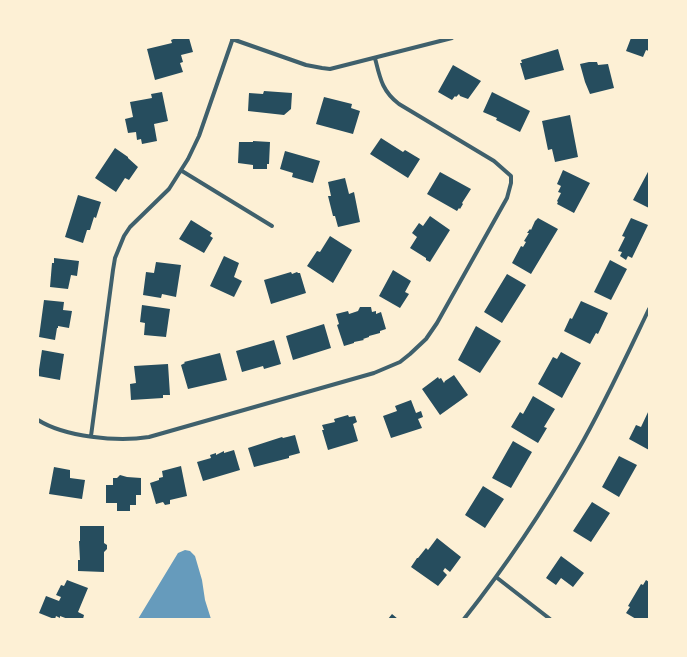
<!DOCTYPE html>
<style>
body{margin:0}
#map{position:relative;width:687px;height:657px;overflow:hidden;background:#fdf0d5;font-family:Rubik,sans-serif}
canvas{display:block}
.frame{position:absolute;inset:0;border:39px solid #fdf0d5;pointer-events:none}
</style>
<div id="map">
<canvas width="687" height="657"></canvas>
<div class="frame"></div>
</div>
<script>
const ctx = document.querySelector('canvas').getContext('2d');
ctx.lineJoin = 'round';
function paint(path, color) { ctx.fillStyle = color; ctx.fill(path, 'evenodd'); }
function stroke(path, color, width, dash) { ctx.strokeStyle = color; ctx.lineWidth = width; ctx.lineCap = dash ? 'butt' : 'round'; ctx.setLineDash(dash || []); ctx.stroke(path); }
paint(new Path2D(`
 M185 550 190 551 195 556 202 580 205 600 211 619H138L178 553Z`), '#669bbc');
paint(new Path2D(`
 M176 38H189L193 52 181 55 183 62 180 63 183 72 155 80 147 49 172 43 171 40Z
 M631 38H649V51L646 50 643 57 626 51Z
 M558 49 564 70 525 80 520 63H522L521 60Z
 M589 62H597L598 65 608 64 614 88 590 94 585 82 580 64Z
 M453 65 481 81 468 99 460 96 459 94 456 97 455 96 452 100 438 92Z
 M264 91 292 93 291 109 284 115 248 111 249 93 263 94Z
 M162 92 168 121 154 124 157 141 142 144 141 139 137 140 136 132 128 133 125 119 133 117 130 102 152 98 151 94Z
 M492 92 530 111 520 132 496 120 497 118 483 112Z
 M324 97 352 104 351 108 360 111 353 134 316 124Z
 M570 115 578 157 555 162 552 149 548 150 542 121Z
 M381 138 403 152 405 150 420 159 408 178 370 154Z
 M253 141 270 142 269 164H267V169H253V165L238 163 239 142H253Z
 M115 148 128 157V158L138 167 129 180 125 178 116 192 95 178Z
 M285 151 320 161 313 183 292 177 293 173 280 169Z
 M563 170 590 183 574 213 557 204 558 202 557 201 561 193 558 192 561 186 557 184Z
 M649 170V208L633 200Z
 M440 172 471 189 462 203 463 204 460 209 459 208 457 211 427 194Z
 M345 178 349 194 354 192 360 222 338 227 335 216H333L328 196H331L328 182Z
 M78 195 101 202 96 218 94 217 90 230H87L83 243 65 237Z
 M430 216 450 230 430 262 426 260V258L410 248 417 237 412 233 419 223 423 226Z
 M538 218 558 229 531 274 512 263 521 246 523 247 526 242 524 241 529 233H527L530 229 531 230 535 221Z
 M631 218 648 225 632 258 628 256 626 260 620 256 622 252 618 251 625 237 622 236Z
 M191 220 212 233 210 236 213 238 204 253 179 239Z
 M330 236 352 250 333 283 307 266 317 251 320 252Z
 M224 256 239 263 234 277 242 281 234 297 210 286Z
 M54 258 79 261 77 276 71 275 68 289 50 287 52 263H54Z
 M610 260 627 269 611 300 594 292Z
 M156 262 181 265 176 297 162 294 161 298 143 295 146 272 154 273Z
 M393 270 411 281 405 292 409 294 400 308 379 296Z
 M291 272 292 274 297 272 298 273H300L306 293 271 304 264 280Z
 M507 274 526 285 502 323 484 312Z
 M44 300 64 302 63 310 72 311 69 328 58 326V328H57L55 340 39 337Z
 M581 301 608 313 598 334 596 333 590 344 564 331 570 318 572 319Z
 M142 305 170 309 166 337 144 335 145 323 140 322Z
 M360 307H371L372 312 376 311V314L381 312 386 329 380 331V333L369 336V337L363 339 364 340 354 342V343L344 346 337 325 339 324 336 314 348 311 349 314 358 311Z
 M324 324 331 348 293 360 286 336Z
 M476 326 501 341 480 373 458 360Z
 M274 340 281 364 264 369 263 366 242 372 236 351Z
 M42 350 64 354 60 380 38 376Z
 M561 352 581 363 562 398 538 384 553 357 557 359Z
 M220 353 227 380 188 389 181 365 185 363 184 362Z
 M168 364 170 395H163V398L131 400 130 384 136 383 134 366Z
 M454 375 468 395 440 415 422 389 438 377 439 379 441 378 444 383 445 381Z
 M533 396 555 409 544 427 547 428 538 443 511 427 520 412 523 414Z
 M411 400 416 413 421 411 423 417 418 419 422 428 391 438 383 416 397 411 395 406Z
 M649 410V450L629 439 636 425 641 427Z
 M348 415 349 417 355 416 357 422 353 424 358 441 328 450 322 430H324L322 425 335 422 334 419Z
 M295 435 300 453 289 456V458L254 467 248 448 282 437 283 438Z
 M513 441 532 452 511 488 492 478Z
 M234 450 240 470 203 481 197 462 211 458 210 455 216 453V455L224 451V453Z
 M619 456 637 465 619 497 602 487Z
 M181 466 187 496 170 500V504L165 505 163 502 156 504 150 483 159 480V478L163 477 162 471Z
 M54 467 70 470V478L85 480 82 499 49 494Z
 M120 475 127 477 141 478V495H136V505H130V511H117V503H106V485H113V478H117Z
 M483 486 504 499 485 528 465 515Z
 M592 502 610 513 591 542 573 531Z
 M80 526H104V543L107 545V549L104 552V572L78 571V560H80L79 541H80Z
 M437 538 461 557 450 572 445 568 443 571 447 575 438 586 411 567 417 558H418L426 548 428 550Z
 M561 556 584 573 573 587 561 578 556 585 546 578Z
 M67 580 88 588 78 612 84 615 83 619H68L60 616V618L56 616 55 619H54L39 613 46 596 59 601 61 597 56 595 61 585 64 586Z
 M646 580 649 582V619H636L626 613 630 607 628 606 641 584 643 585Z
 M392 614 398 619H388Z`), '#264d5e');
stroke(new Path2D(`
 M232 39 306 65 322 68 330 69 452 38
 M182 171 272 226
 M38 420C65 437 117 442 149 437L374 373 400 362 410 354 426 339 437 323 507 198 511 183V176L494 161 399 104C382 91 380 78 375 58
 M91 436 113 270 115 258 124 236 130 227 169 189 188 159 199 136 233 38
 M496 577 550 619
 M464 619C506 566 544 509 578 450 604 405 626 357 649 309`), '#3f606c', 4);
</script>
